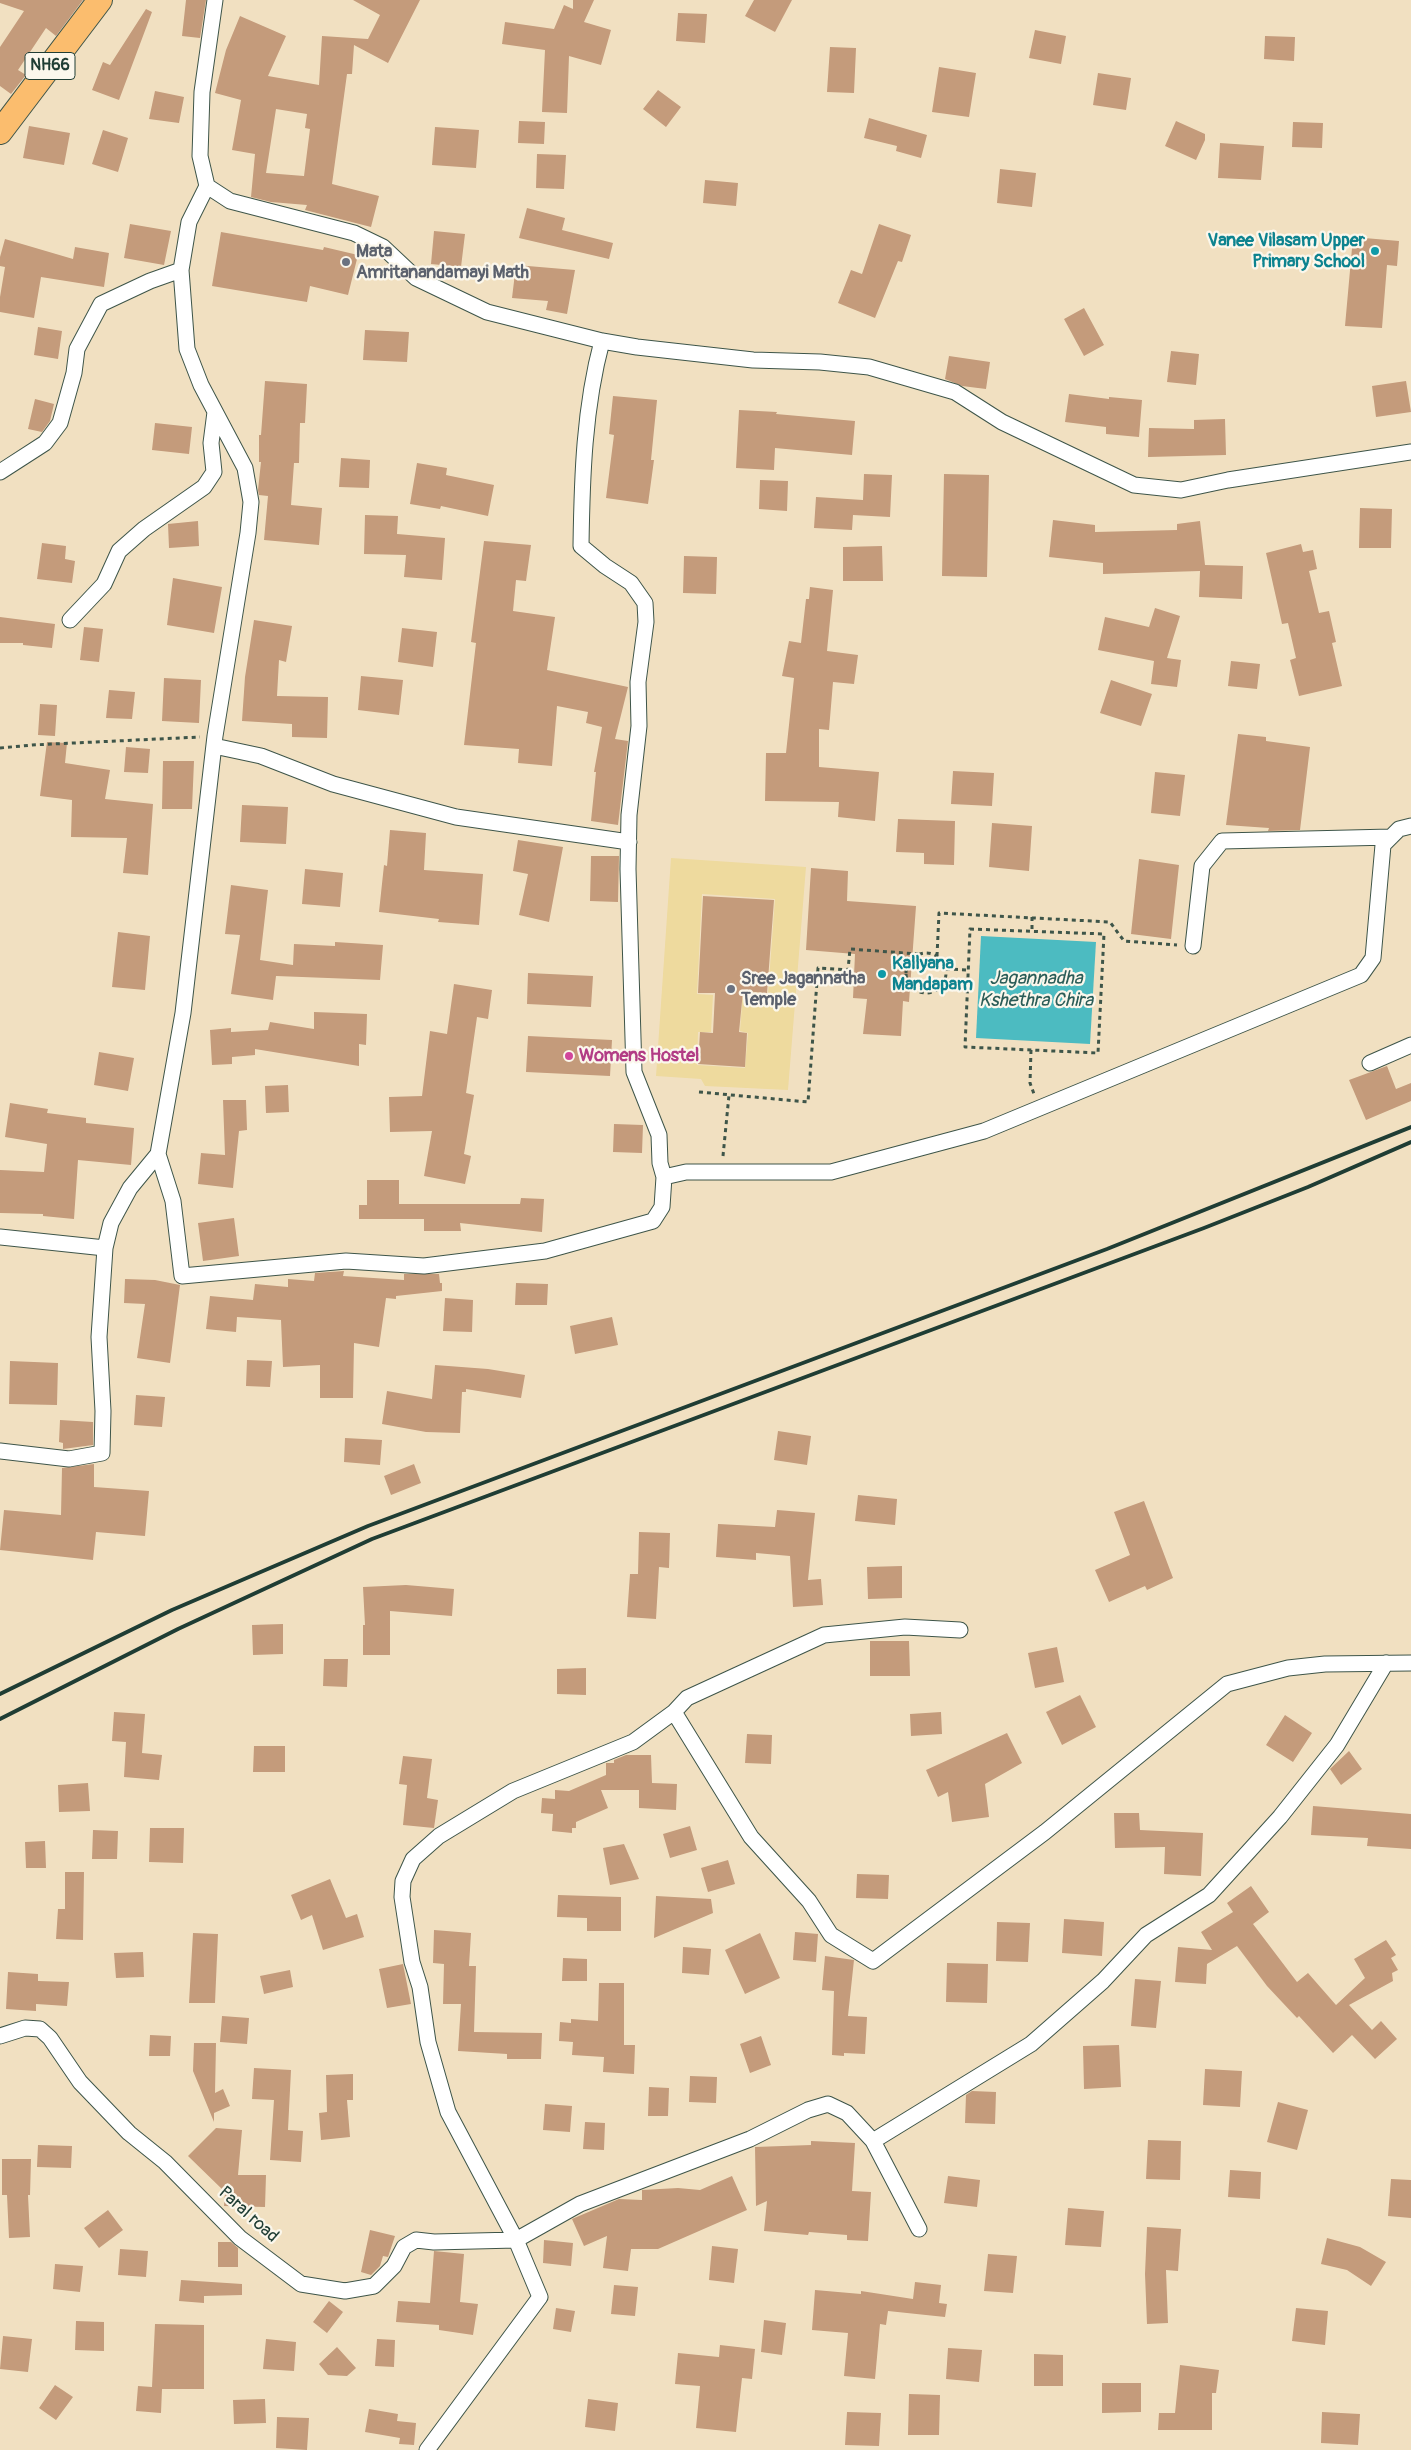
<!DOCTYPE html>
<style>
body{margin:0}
canvas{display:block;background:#f1e0c1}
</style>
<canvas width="1411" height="2450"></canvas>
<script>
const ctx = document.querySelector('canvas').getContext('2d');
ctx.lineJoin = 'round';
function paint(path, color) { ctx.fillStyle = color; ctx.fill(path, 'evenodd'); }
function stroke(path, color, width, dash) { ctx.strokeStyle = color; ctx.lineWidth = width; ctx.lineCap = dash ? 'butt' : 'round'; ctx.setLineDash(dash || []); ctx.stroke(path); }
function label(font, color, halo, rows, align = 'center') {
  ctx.font = font + ' Pangolin,sans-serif'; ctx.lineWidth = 4.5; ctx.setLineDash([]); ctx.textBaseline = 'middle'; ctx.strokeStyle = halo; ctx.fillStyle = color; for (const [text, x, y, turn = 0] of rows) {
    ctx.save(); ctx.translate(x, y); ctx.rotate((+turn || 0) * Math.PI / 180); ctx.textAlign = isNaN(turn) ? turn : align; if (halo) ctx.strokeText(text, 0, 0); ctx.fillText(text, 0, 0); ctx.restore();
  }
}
paint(new Path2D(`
 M671 858 806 867 788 1090 705 1086 701 1079 656 1076ZM702 894 775 899 768 994 743 992 740 1031 748 1033 745 1068 697 1065 698 1032H711L713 995 697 994Z`), '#eeda9e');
paint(new Path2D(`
 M981 936 1096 942 1090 1044 976 1038Z`), '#4cbbc1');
paint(new Path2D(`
 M0 0H83L56 36 46 28 18 70 26 75 11 94 0 86V47L24 11 0 3Z
 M186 0H206L200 38 182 36Z
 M353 0H420L388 63 354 45 352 74H347L332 184 379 196 371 227 305 210 307 205 271 202 251 197 255 154 232 150 241 100 215 93 226 50 240 16 286 36 268 76 319 85 322 36 368 39 380 15ZM276 109 307 114 305 128 310 129 304 176 266 173Z
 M573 0H594L584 22 611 30 601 65 569 56 567 113 542 112 545 50 502 44 505 22 554 29 564 5 573 9Z
 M754 0H792L775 32 745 16Z
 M146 9 152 12 119 100 92 90 103 62 110 65Z
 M678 13 707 14 705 43 676 41Z
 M1035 30 1066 36 1061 64 1029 58Z
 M1265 36 1295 37 1294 61 1264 59Z
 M830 47 856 48 854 93 827 92Z
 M939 67 976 73 969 117 932 112Z
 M1098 73 1131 78 1126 110 1093 105Z
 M658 90 681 107 666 127 643 109Z
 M155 91 184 97 179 123 149 119Z
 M869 118 927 135 921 158 896 151 897 146 864 138Z
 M519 121 545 122 544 144 518 143Z
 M1176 121 1205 134V140L1196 160 1165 146Z
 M1293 122 1323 123 1322 148 1292 147Z
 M29 126 70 133 64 165 23 158Z
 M435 127 479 130 476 168 432 165Z
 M103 130 128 138 118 172 92 164Z
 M1220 143 1264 146 1261 180 1218 178Z
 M537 154 566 155 564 189 536 188Z
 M1000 169 1036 173 1032 207 997 203Z
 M705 180 738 183 736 206 703 203Z
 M527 208 565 218 562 230 613 243 609 259 519 238Z
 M130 224 171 231 164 265 124 258Z
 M879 224 911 235 902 262 898 261 875 318 838 303 851 270 862 274Z
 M434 231 465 234 461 267 431 264Z
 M221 232 323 250 324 247 358 255 348 295 310 286 307 302 212 286Z
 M1353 237 1399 241 1397 266 1387 265 1382 328 1345 326Z
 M5 239 73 259 75 247 109 253 104 287 41 277 34 318 0 312V297L5 267 0 266V257Z
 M516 265 575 270 567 314 546 310 548 301 512 298Z
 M1084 308 1104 345 1084 356 1064 319Z
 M38 327 62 331 58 359 34 355Z
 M365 330 409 332 407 362 363 360Z
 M1171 351 1199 354 1196 385 1167 382Z
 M949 356 990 362 986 389 962 386 945 379Z
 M265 381 307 384 305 423H300L299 463H294L291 505 322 508 319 545 264 540 268 496 259 495 258 490 261 462H259V435H261Z
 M1406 381 1411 412 1376 417 1372 386Z
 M1069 394 1109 399V397L1142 400 1139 437 1106 434V427L1065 422Z
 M613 396 657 400 651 460H654L648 504 606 498 614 435 609 434Z
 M35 399 54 404 50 421 42 432 28 429Z
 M739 410 777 412 776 414 855 421 852 455 775 448 774 470 736 468Z
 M1225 419 1226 455 1148 457 1149 428 1194 429V420Z
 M155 423 192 427 189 454 152 450Z
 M341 458 370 460 369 488 339 487Z
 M417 463 447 468 446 475 494 485 488 516 441 506 440 509 410 504Z
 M864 474 892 475 890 517 853 515 852 530 814 528 816 497 863 500Z
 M944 474 989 475 987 577 942 576Z
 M760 480 788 481 787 511 759 509Z
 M1360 508 1392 509 1391 548H1359Z
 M365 515 398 516 397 534 445 538 442 580 404 577 406 555 364 554Z
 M1053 520 1095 525V532L1177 530V524L1200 521 1205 565 1243 566 1242 599 1199 597 1200 571 1103 574V563L1049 557Z
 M198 521 199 546 169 548 168 524Z
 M484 541 531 545 526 581 516 580 513 611 555 617 547 670 628 687 615 739 628 741 618 825 591 821 596 772H594L602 727 586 723 588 712 557 706 552 766 518 763 519 749 464 745 476 643 471 642Z
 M42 543 66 546 65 559 75 561 72 583 37 579Z
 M1301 544 1303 552 1313 550 1317 569 1309 571 1319 613 1329 611 1336 642 1332 643 1342 686 1299 696 1290 660 1296 658 1288 623 1282 624 1266 553Z
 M882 546 883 581H843V547Z
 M684 556 717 557 716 594 683 593Z
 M173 578 222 587 214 633 167 625Z
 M810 587 833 590 827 651 858 655 854 684 833 682 829 730 819 729V767L879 772 875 821 838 817 839 802 765 801 766 753H786L794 678 782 676 789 641 801 643 806 599H809Z
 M1155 608 1180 616 1167 658 1181 660 1177 687 1151 684 1154 661 1098 650 1105 617 1149 627Z
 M0 617 55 624 52 648 23 645V643H0Z
 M254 620 292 626 286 662 279 660 277 696 328 697 327 738 292 737V724L242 721 245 677Z
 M84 627 103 629 99 662 80 660Z
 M402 628 437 632 433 667 398 662Z
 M1231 661 1260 664 1257 689 1228 686Z
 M361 676 403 680 399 715 358 710Z
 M164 678 201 680 199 723 162 721Z
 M1111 680 1152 694 1141 726 1100 713Z
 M109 690 135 692 132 719 106 718Z
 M40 704 57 705 55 736 38 735Z
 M1238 734 1266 737V741L1310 747 1300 830 1268 831 1269 828 1226 825Z
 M47 742 67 743 65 763 110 770 105 799 153 804 148 875 123 873 127 838 71 837 72 800 40 796Z
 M126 747 150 749 148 773 124 772Z
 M163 761H194L192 809H162Z
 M953 771 994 773 992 806 951 804Z
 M1155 772 1185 775 1180 816 1151 813Z
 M242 805 288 807 286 844 240 842Z
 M898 819 955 821 954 865 924 864V853L896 852Z
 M992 823 1032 826 1029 871 989 867Z
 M390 830 426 833 424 870 483 874 479 925 438 922 439 919 379 912 384 865 387 866Z
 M518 840 563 847 549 922 519 915 528 874 513 871Z
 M591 856H619L618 902 590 901Z
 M1139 859 1179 865 1171 939 1131 934Z
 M811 868 848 871 847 901 916 906 909 1002 903 1001 901 1036 863 1034 867 999 853 998 855 954 806 950Z
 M305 869 343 873 340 907 302 904Z
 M231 885 268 890 260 960 293 965 294 944 335 946V942L383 945 380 980 276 976 273 1000 231 994 240 935 225 934Z
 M703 896 774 900 767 993 743 991 739 1032 747 1033 745 1067 698 1064 700 1032 713 1033 715 993H698Z
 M118 932 150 936 145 990 112 987Z
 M528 973 593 976 591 1007 527 1004Z
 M454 984 492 990 488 1019 477 1017 466 1093 474 1095 464 1154 471 1156 465 1184 424 1176 432 1131 390 1132 389 1097 422 1096 430 1031 447 1034Z
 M314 1012 367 1014 366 1045 359 1044V1066L255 1049V1055L232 1057V1064L212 1065 210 1030 231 1028V1032L268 1030 270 1022 314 1029Z
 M528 1036 612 1040 610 1076 526 1072Z
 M99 1052 134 1058 128 1091 94 1085Z
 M1387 1066 1396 1089 1411 1083V1101L1366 1120 1349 1080Z
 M288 1085 289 1112 266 1113 265 1086Z
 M223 1100H246L247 1130 239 1131 233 1188 198 1184 201 1153 225 1155Z
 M10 1103 48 1109 47 1113 86 1118V1123L134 1128 131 1165 78 1160 74 1219 43 1216V1214L0 1213V1170L44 1172 47 1144 5 1137Z
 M614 1124 643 1125 642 1153 613 1152Z
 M367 1180H399V1204H520L521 1198 544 1199 542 1232 460 1223 461 1231H424V1219H359V1205H367Z
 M234 1218 239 1256 203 1261 198 1223Z
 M344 1271 343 1276 404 1280V1274H439L440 1283H442V1291L396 1296V1299L386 1298 379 1347 354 1343 353 1398H320V1365L283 1367 281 1320 237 1317 236 1332 206 1329 210 1296 253 1300 255 1284 288 1287V1279L314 1281 315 1273Z
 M125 1279 155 1280 180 1285 170 1363 137 1358 145 1304 124 1303Z
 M516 1283 548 1284 547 1305H515Z
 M445 1298 473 1300 472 1332 443 1331Z
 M612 1317 618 1345 575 1354 570 1326Z
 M247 1360 272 1361 270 1387 246 1386Z
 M10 1361 58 1363 57 1405 9 1404Z
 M435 1365 488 1369 525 1375 521 1398 466 1389V1392H462L460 1433 426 1432 382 1424 387 1391 432 1399Z
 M136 1395 165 1397 162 1427 134 1425Z
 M60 1420 93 1422V1445L63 1449V1443L59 1442Z
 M778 1431 811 1436 807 1465 774 1460Z
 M345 1438 382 1440 380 1465 344 1462Z
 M94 1464V1487L149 1491 145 1536 96 1532 93 1560 0 1550 4 1510 61 1515 62 1468Z
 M414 1464 421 1483 391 1495 384 1476Z
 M858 1495 897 1499 895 1525 855 1521Z
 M1144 1501 1173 1578 1147 1590 1145 1586 1109 1602 1095 1570 1130 1555 1114 1512Z
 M777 1510 815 1513 808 1580 821 1579 823 1605 793 1607 790 1556 756 1553V1560L716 1557 718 1524 775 1527Z
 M639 1532 670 1533 669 1568 659 1567 656 1619 627 1617 630 1574H638Z
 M902 1566V1598L868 1599 867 1567Z
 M406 1585 454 1589 452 1616 390 1611V1655H363V1625H365L363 1587Z
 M283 1624V1654L253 1655 252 1625Z
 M870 1641H909L910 1676H870Z
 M1057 1647 1064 1682 1035 1688 1028 1653Z
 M324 1659H348L347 1687 323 1686Z
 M586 1668V1695L557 1694V1669Z
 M1080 1695 1096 1727 1062 1745 1046 1712Z
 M114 1712 145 1714 142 1753 162 1755 159 1780 124 1777 126 1742 112 1741Z
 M941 1712 942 1734 911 1736 910 1714Z
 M1285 1715 1312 1733 1293 1762 1266 1745Z
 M1007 1733 1022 1763 985 1784 989 1817 952 1822 948 1792 938 1797 926 1770Z
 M747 1734 772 1735 771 1764 745 1763Z
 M254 1746H285V1772H253Z
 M1349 1751 1362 1769 1341 1785 1330 1769Z
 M626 1755H651L652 1783 677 1784 676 1810 639 1808V1790H601L608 1808 576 1822V1828H572V1833L552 1831 553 1814 541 1813 542 1798 555 1799V1790L569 1791 606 1775V1763H614V1760Z
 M403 1756 432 1759 427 1798 438 1800 434 1828 403 1825 407 1785 399 1784Z
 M88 1783 90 1811 59 1812 58 1785Z
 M1313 1806 1411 1814V1849L1367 1846 1368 1838 1311 1835Z
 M1114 1813H1139L1140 1830 1203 1833 1201 1876 1164 1874 1165 1847 1115 1848Z
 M690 1826 697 1850 670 1858 663 1834Z
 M150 1828H184L183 1863 149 1862Z
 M93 1830 118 1831 117 1859H92Z
 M45 1841 46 1868H26L25 1842Z
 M624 1844 639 1879 610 1885 603 1848Z
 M728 1860 735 1884 708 1892 701 1868Z
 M65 1872H84L83 1940 56 1939 58 1909H65Z
 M857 1874 889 1875 888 1899 856 1898Z
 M330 1879 346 1918 357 1914 364 1937 323 1950 312 1915 301 1920 291 1895Z
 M1251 1886 1269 1912 1253 1924 1297 1982 1308 1973 1336 2005 1365 1978 1354 1959 1386 1940 1396 1955 1391 1958 1398 1970 1392 1973 1393 1981 1349 2005 1372 2030 1381 2021 1397 2039 1375 2059 1352 2035 1333 2053 1299 2016 1297 2018 1267 1986 1237 1946 1207 1964 1206 1984 1175 1982 1178 1947 1212 1950 1201 1932 1233 1912 1227 1903Z
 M558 1895 621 1897V1931H587V1918L557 1917Z
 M656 1896 711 1899 713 1913 654 1938Z
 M1064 1919 1104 1922 1102 1956 1062 1953Z
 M997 1922 1030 1923 1028 1962 996 1961Z
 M434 1930 471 1933 469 1966H476L474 2032 542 2033 541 2059H507V2054L458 2051 461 2004H443L444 1964 433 1963Z
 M795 1932 818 1934 816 1962 793 1960Z
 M193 1933 218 1934 215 2003H189Z
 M760 1933 780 1978 745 1994 725 1950Z
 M683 1947 711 1949 709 1975 682 1973Z
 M143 1952 144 1977 116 1978 114 1953Z
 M825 1956 854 1960 848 2016 867 2017 865 2054 844 2053V2056L832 2055 834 1991 822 1990Z
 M563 1958 587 1959V1981H562Z
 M947 1963 988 1964 987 2003 946 2002Z
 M403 1964 411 2004 387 2008 379 1969Z
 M290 1970 293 1987 264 1994 260 1976Z
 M8 1972 38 1974V1981L69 1982 67 2006 36 2004V2011L6 2009Z
 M1135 1979 1161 1981 1156 2028 1131 2026Z
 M599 1983H624V2045H635L634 2074 603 2072 604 2057 572 2055 573 2042 559 2041 560 2022 571 2023V2019L598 2021Z
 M222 2016 249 2018 247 2044 220 2042Z
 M150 2035 171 2036 170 2056H149Z
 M761 2036 771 2065 750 2073 740 2044Z
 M194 2043H216L215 2093 223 2089 230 2106 214 2113V2122L193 2071Z
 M1119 2045 1121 2087 1084 2089 1083 2046Z
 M254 2068 291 2070 288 2130 303 2131 301 2162 270 2160 274 2100 252 2099Z
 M1205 2069 1242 2071 1240 2107 1203 2105Z
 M353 2074V2100H347L350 2137 321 2140 319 2113 327 2112 326 2075Z
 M690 2076 717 2077 716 2103 689 2102Z
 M649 2087 669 2088 668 2116H648Z
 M972 2091 996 2092 995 2124 965 2123 966 2095Z
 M1278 2102 1308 2110 1297 2150 1267 2142Z
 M545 2104 572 2106 570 2132 543 2130Z
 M585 2122 605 2123 604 2150 583 2149Z
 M216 2128 242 2130 238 2175H266L265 2207 224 2206 225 2192 188 2156Z
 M1148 2140 1181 2141 1180 2180 1146 2179Z
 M811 2141 855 2143 852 2191 871 2192 868 2241 847 2240V2235L809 2232 808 2235 764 2231 767 2201 756 2206 755 2147 811 2145Z
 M38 2145 72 2146 71 2168 37 2167Z
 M2 2159H31L30 2195H28L30 2237 9 2238 7 2195H2Z
 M1230 2170 1261 2172 1260 2199 1228 2197Z
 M732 2176 747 2210 658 2249H631L628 2271 603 2268 607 2236 584 2246 572 2219 619 2199 642 2200V2190L678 2188 700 2190Z
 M948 2176 980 2180 977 2207 944 2203Z
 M1391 2179 1411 2180V2218L1388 2216Z
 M1068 2208 1104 2211 1101 2247 1065 2245Z
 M108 2210 123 2230 99 2248 84 2228Z
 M1147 2227 1181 2229 1178 2271 1166 2270 1168 2323 1147 2324 1145 2274Z
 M370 2230 395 2236 388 2257 383 2256 380 2266 371 2275 361 2272Z
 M1327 2238 1360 2247 1386 2262 1371 2286 1347 2270 1321 2264Z
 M544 2240 573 2243 571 2266 543 2263Z
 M218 2242H231L238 2248V2267H218Z
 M712 2246 738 2249 734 2283 709 2280Z
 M120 2249 148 2251 146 2277 118 2275Z
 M434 2251 464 2254 460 2302 478 2304 473 2335 439 2330V2325L396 2322 398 2301 430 2303Z
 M988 2254 1017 2256 1013 2293 984 2291Z
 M55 2264 83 2266 80 2292 53 2289Z
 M181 2280 242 2284V2295L204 2296V2303L179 2301Z
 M915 2282 941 2285 939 2303 947 2304 945 2317 888 2311 886 2325 880 2324 875 2379 844 2376 848 2333 812 2330 815 2290 861 2294V2291L913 2299Z
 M614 2285 638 2287 635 2316 611 2314Z
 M329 2301 343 2312 327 2333 313 2322Z
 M556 2308 575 2311 571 2332 553 2329Z
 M1296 2308 1328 2311 1325 2345 1292 2341Z
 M764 2320 786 2323 782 2355 761 2352Z
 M76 2321 104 2322V2351L75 2350Z
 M155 2324 204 2325V2389H162L161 2413 136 2411 138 2386 152 2387Z
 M3 2336 32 2339 28 2372 0 2369Z
 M266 2339 296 2342 294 2371 263 2369Z
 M377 2339 395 2340 394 2367 375 2366Z
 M720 2345 755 2349 752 2379 742 2378 736 2432 696 2428 700 2386 675 2384 678 2353 719 2357Z
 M337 2347 356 2368 347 2376 328 2375 319 2364Z
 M948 2348 982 2350 979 2382 946 2379Z
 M1034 2354 1063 2355V2386H1034Z
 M1180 2365 1219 2370 1216 2393H1212V2430H1158L1159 2413H1175Z
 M1102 2383H1141V2412L1102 2413Z
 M55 2385 73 2397 56 2420 39 2408Z
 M909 2394 940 2395 939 2435H908Z
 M265 2399 266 2423 234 2424 233 2400Z
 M588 2399 618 2403 615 2431 585 2427Z
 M369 2409 398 2414 397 2421 416 2423 414 2445 399 2444 400 2438 365 2432Z
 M847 2412 881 2413 879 2446 845 2445Z
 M1322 2412 1360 2414 1358 2445 1321 2443Z
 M277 2417 309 2418 307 2450 276 2448Z`), '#c49b7b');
const minor = new Path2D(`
 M215 0 202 92 200 156 207 186 230 201 354 233 383 247 416 278 487 312 602 341 637 347 753 360 820 362 869 367 955 392 1002 422 1134 485 1181 490 1228 480 1411 452
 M207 186 189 222 181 270 187 349 201 385 245 468 251 502 248 533 215 736 183 1013 158 1154 173 1201 182 1276 346 1261 424 1266 545 1251 653 1221 662 1207 664 1177 686 1172H831L984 1131 1361 975 1373 958 1383 845 1399 829 1411 826
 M602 341C584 408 582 477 581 546L605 566 631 583 645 603 646 622 638 682 639 726 629 815 628 869 634 1072 659 1135 660 1163 664 1177
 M0 472 45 443 60 423 74 373 77 349 101 304 150 281 181 270
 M70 620 104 584 119 551 144 529 204 487 214 472 211 443 215 412
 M214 746 261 756 333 784 456 817 629 842
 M1193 946 1202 866 1222 841 1391 837
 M1370 1063 1411 1045
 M0 1237 105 1248
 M0 1451 69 1459 102 1453 103 1411 99 1337 105 1248 111 1223 130 1188 158 1154
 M674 1712 687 1698 824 1635 905 1627 960 1630
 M0 2036 25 2028 40 2029 50 2038 80 2082 129 2133 165 2162 240 2238 301 2284 345 2291 374 2286 394 2266 404 2247 416 2240 434 2242 516 2240 540 2297 427 2450
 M873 2141 1031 2044 1103 1981 1146 1935 1209 1895 1280 1817 1337 1745 1386 1663
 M919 2229 873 2141 847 2113 828 2104 808 2110 750 2139 580 2204 516 2240 448 2112 428 2042 420 1987 412 1962 402 1897 403 1881 413 1859 439 1836 513 1791 633 1742 674 1712 751 1837 809 1901 831 1935 873 1961 1045 1832 1227 1684 1288 1668 1325 1664 1411 1663`);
const primary = new Path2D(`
 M0 132 100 0`);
stroke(minor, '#3e5549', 17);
stroke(primary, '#3e5549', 26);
stroke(new Path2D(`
 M0 748 32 745 200 737
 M1032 917V931
 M970 929 1104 934 1098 1053 965 1047Z
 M906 973a20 20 0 1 1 40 0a20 20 0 1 1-40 0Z
 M937 956 939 913 1110 922 1124 941 1177 945
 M946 969 968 970
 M1031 1050 1030 1083 1034 1094
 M699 1092 808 1102 818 968 848 970 850 949 918 954
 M723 1156 729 1095`), '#3e5549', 3, [4, 4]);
stroke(minor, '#fff', 15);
stroke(primary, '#fbbd6e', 24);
stroke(new Path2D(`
 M0 1694 172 1610 368 1526 1107 1249 1411 1127
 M0 1719 178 1629 372 1539 1204 1228 1308 1187 1411 1142`), '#1f3d34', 4);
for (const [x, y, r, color] of [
 [1375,251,5,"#0f9aa8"],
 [346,262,5,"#6b7280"],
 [882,974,5,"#0f9aa8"],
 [731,989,5,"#6b7280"],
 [569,1056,5,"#d1479c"]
]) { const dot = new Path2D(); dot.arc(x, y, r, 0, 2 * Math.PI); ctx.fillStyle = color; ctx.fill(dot); stroke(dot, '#fbf7ec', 2); }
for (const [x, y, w] of [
 [50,66,50]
]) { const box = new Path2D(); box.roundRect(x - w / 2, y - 13.5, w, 27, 4); ctx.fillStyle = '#fbf7ec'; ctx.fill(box); stroke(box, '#1f3d34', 1); }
label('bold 16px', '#1f3d34', null, [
 ["NH66",50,66]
]);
label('bold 18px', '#0d838f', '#fbf7ec', [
 ["Vanee Vilasam Upper",1365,241],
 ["Primary School",1365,262],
 ["Kallyana",892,964,"left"],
 ["Mandapam",892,985,"left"]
], 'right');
label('bold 18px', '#5b616d', '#fbf7ec', [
 ["Mata",356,252],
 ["Amritanandamayi Math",356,273],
 ["Sree Jagannatha",741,979],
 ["Temple",741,1000]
], 'left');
label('bold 18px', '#b23c85', '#fbf7ec', [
 ["Womens Hostel",579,1056]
], 'left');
label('18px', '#1f3d34', '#fbf7ec', [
 ["Paral road",248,2215,42]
]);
label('italic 19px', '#2a5c57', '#fbf7ec', [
 ["Jagannadha",1036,979],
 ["Kshethra Chira",1036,1001]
]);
</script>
